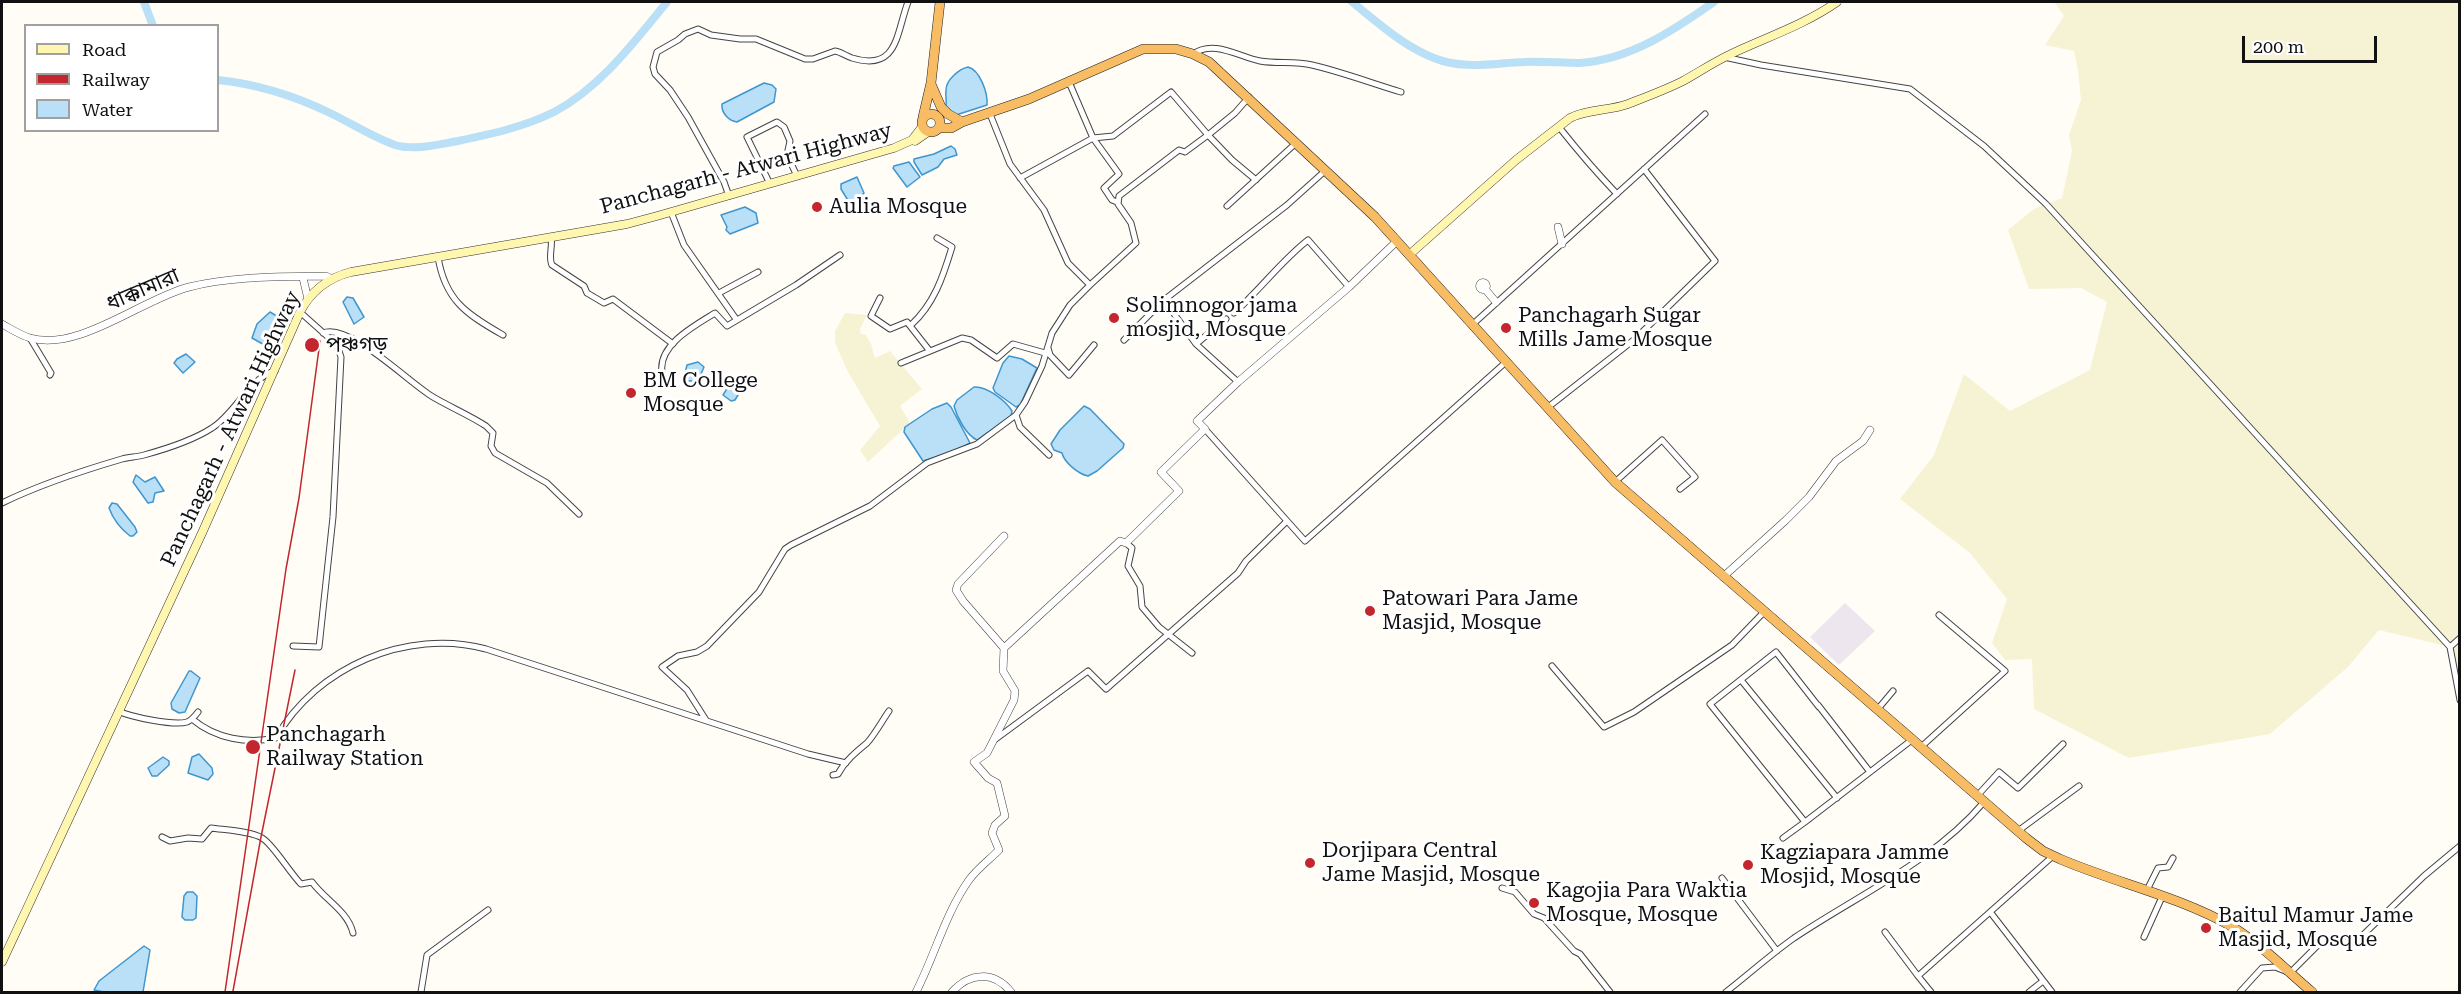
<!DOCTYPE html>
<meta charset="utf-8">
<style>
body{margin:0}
#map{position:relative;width:2461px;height:994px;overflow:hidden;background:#fffdf5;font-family:"Roboto Serif",serif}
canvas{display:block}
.frame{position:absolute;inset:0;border:3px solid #111;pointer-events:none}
.legend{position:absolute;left:24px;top:24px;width:195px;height:108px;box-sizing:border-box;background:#fff;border:2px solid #a0a0a0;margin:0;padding:8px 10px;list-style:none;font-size:18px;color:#111}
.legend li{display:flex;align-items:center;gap:12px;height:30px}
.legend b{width:30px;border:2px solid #a0a0a0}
.scale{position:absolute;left:2242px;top:36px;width:135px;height:27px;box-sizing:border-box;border:3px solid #111;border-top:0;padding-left:8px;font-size:18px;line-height:21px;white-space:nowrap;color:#111;-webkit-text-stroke:4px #fff;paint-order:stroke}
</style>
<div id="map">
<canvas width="2461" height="994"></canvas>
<div class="frame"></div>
<ul class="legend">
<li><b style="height:8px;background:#fff6b0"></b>Road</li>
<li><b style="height:8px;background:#c4262e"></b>Railway</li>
<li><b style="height:16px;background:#b9e0f7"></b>Water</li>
</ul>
<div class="scale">200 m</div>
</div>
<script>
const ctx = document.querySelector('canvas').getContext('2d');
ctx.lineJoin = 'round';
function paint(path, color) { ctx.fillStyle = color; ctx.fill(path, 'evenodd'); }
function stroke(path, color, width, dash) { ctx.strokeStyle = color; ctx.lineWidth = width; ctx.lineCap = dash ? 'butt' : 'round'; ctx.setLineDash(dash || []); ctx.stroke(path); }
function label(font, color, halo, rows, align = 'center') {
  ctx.font = font + ' "Roboto Serif","Noto Sans Bengali",serif'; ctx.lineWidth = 6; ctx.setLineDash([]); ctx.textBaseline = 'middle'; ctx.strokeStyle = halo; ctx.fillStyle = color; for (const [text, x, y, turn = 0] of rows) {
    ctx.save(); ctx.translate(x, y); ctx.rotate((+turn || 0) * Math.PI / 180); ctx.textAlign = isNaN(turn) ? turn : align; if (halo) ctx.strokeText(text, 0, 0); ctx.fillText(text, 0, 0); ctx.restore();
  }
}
paint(new Path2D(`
 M1845 603 1875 631 1839 665 1810 637Z`), '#eee6ef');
paint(new Path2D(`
 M2054 2H2459V684L2450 647 2379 630 2348 667 2270 734 2129 758 2034 709 2032 659 2005 660 1992 643 2007 599 1970 553 1900 499 1934 455 1964 374 2010 411 2090 370 2107 302 2081 288 2029 289 2008 230 2034 209 2062 198 2072 151 2069 135 2081 100 2078 70 2074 51 2045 45 2064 16Z
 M845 313 867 315 860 329 861 334 866 335 871 344 875 358 890 351 922 389 900 406 910 423 868 462 860 450 880 426 848 372 835 343V331Z`), '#f6f3d4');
const water = new Path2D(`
 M968 67C980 70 988 93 987 105L956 115 945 110C948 102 945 98 946 90 946 80 959 69 968 67Z
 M764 83 772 85 776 89 774 102 737 122C729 121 721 113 722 104Z
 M951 146 955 149 957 155 944 159 938 167 922 175 914 162V159L934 154Z
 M909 162 920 177 907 187 893 168 894 166Z
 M857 177 864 193 857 200 849 202 841 189V184Z
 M745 207 756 213 758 223 730 234 726 230 727 227 721 215Z
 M347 297 353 298 364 317 354 324 343 302Z
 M270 312 280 318C273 329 277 338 268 347L252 338 257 324Z
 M186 354 195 362 183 373 174 363 177 359Z
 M1009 356 1022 359 1037 368 1020 405 1016 407 995 392 993 388 1003 363Z
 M698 362 704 367 698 381H686L684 377 687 365Z
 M733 379H737L744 385 735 400 731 401 723 395Z
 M974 387C987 386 1006 401 1012 411L1011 416 977 440C966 435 957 417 954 406L957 400Z
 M947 403 951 407 970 443 952 452 923 461 904 432 905 427 932 409Z
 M1084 406 1090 409 1124 444 1123 448 1097 471 1088 476C1078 474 1064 462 1062 453L1054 450 1051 444 1060 430Z
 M136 475 145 482 155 477 164 491 155 493 153 502 148 503 133 482Z
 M112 503 117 504 135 527 137 532 133 536H130C121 529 113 519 109 508Z
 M189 671H191L200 678 185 712 179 713 172 709 171 703Z
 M199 754 212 768 213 774 208 780 188 773 192 757Z
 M163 757 169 761V765L157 776H152L148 768Z
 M187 892H193L197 896 196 918 193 920H185L182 917 184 896Z
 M144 946 150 950 143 992H104L94 990 99 981Z`);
paint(water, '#b9e0f7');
stroke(water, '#3f96cf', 1.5);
stroke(new Path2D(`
 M144 2 153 26
 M1352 2C1377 22 1403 46 1434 58 1463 70 1494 63 1524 62 1542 61 1561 63 1579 63 1630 60 1674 30 1714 2
 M218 80C257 84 295 96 330 113 353 124 372 137 395 145 414 151 440 144 458 141 491 134 524 127 554 112 600 88 635 41 667 2`), '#b9e0f7', 8);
const minor = new Path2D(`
 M1193 54C1214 39 1239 57 1260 61 1277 64 1295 61 1312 65 1342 72 1371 83 1401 92
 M1724 57 1761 65 1910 89 1984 146 2046 204 2450 647
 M1069 82 1093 138 1113 136 1171 92 1208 135 1235 113 1249 97
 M1559 127C1578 151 1596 172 1617 194
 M1020 178 1093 138 1119 174 1104 188 1112 200 1117 202
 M770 184 747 137 777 122 784 127 790 141 787 155 797 176
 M729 196 724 182 688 117 670 90 655 74 653 67 657 52 678 40 685 34 698 29 711 35 740 39H756L805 59H813L835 51C841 52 846 56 852 58 898 72 896 34 908 2
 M1227 206 1296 143
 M671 212 684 245 736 319
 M551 237C553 246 548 258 552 265L584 286 587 293 604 303 613 299 673 344
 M438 257C445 300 466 314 503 335
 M1090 285 1136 243 1131 223 1118 204 1119 196 1179 150 1185 152 1208 135 1232 160 1256 180
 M719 293 758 272
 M880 298 871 316 890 329 907 322 929 350
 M1234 313C1260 290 1280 262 1308 240L1349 287
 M911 325C934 304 943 277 952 247L937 238
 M1472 325 1705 114
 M323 333C349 322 409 383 433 397 450 407 469 415 486 426L493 433 491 446 495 453 547 483 579 514
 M30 338 51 373 50 375
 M1124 340 1164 300
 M1196 344 1226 319
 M1048 348 1050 355 1069 375 1094 345
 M901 363 962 338 971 340 997 358 1013 344 1045 353
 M662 372C658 345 694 326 715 313L727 326 796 285 840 255
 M1238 382 1196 344 1164 300 1287 205 1326 170
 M1547 408 1635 339 1715 261 1644 169
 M1016 415 1020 427 1049 455
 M1205 429 1305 541 1506 362
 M1615 482 1662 440 1695 477 1680 489
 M2 503C39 485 81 471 122 459 129 457 137 457 144 455 166 449 192 441 212 428 235 414 249 378 275 371
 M1126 543 1132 548 1128 566 1140 586 1142 607 1159 627 1192 653
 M2460 638 2450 647 2460 700
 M293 646 319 647 333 517 341 357 337 345 300 312
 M1552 666 1604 727 1634 712 1732 645 1764 612
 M1741 680 1837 798
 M1818 705 1870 772
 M1819 707 1776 652 1710 704 1805 822 1913 739
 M1877 710 1893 691
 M118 711C131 717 174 726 187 722 192 720 195 716 198 712
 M192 719C216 739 247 744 276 738 316 667 407 628 486 649L808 754 846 763
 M706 720 687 690 662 667 678 656 697 652 707 646 759 592 785 549 791 545 870 506 927 463 977 444 1016 415 1025 402 1042 366 1052 333 1070 305 1090 285 1068 263 1044 210 1010 164 990 114
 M993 741 1088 671 1106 689 1238 573 1246 561 1287 521
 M1921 747 2005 671 1939 615
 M833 775 838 774C845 761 856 752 867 743 875 734 882 721 889 711
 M1977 796 1999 772 2018 788 2063 744
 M2018 831 2079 786
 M162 837 170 841 188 838 202 839 211 828C225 830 251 831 262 838 272 843 290 873 301 884L312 882C324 899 348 911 353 933
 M1783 838 1805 822
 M1722 878 1777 951
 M1502 888 1515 892 1534 914 1544 918 1574 951 1580 954 1610 992
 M2147 890 2158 868 2168 867 2173 858
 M1991 913 2052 992
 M1885 932 1918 976
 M2144 937 2162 897
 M421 992 427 955 488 910
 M1726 992C1749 974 1770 955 1794 938 1858 895 1933 862 1984 802
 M1931 992 1918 976 2053 856
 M2029 992 2043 981
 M2240 992 2262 968 2275 967 2290 973 2322 941 2344 943 2363 935 2424 876 2460 846`);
const tertiary = new Path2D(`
 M1558 227 1562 244
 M303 278 308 299
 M1479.5 286a3.5 3.5 0 1 1 7 0a3.5 3.5 0 1 1-7 0Z
 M1485 289 1496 302
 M2 324C11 329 20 335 30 338 79 352 142 299 189 287 232 276 281 277 326 276L332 279
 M1004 536 958 584 956 590 963 601 1004 648 1120 541 1126 543 1179 491 1161 472 1205 429 1197 421 1238 382 1349 287 1397 241
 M1723 577 1786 520 1809 497 1836 461 1863 441 1870 430
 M916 992C935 955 945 914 969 880 977 869 989 860 999 850L992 833 995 825 1005 816 997 783 988 778 974 762 987 753 1014 700 1015 691 1003 671 1004 648
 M952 992C970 972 994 971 1011 992`);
const secondary = new Path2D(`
 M915 141 928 132
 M1409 255 1516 160 1570 118C1587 109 1609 111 1628 104 1646 97 1665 90 1683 81 1699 72 1714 62 1731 54 1767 37 1804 25 1837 2
 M2 962 202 533 300 312C311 291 327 278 351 272L627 224 657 216 894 148 912 140 922 127`);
const trunk = new Path2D(`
 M931 84 941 107 948 114 962 122
 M922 123a9 9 0 1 1 18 0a9 9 0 1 1-18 0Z
 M923 117 931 83 940 2
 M939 128H951L962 122 1029 99 1143 49H1176L1193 54 1209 62 1375 217 1615 482 2026 838 2043 851 2060 859C2116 883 2178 896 2231 926 2261 944 2286 970 2312 992`);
stroke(minor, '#444', 7);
stroke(tertiary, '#444', 8);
stroke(secondary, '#333', 9);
stroke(trunk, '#222', 10);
stroke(minor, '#fff', 5);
stroke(tertiary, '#fff', 7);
stroke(secondary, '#fff6b0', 8);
stroke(trunk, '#f7bc64', 9);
stroke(new Path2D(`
 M233 991 261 837 295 670
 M225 992 286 569 299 498 320 341`), '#c4262e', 1.5);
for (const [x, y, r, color] of [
 [817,207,6,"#c4262e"],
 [1114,318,6,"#c4262e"],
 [1506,328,6,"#c4262e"],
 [312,345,8,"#c4262e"],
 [631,393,6,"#c4262e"],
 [1370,611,6,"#c4262e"],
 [253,747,8,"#c4262e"],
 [1310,863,6,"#c4262e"],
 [1748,865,6,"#c4262e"],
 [1534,903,6,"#c4262e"],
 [2206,928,6,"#c4262e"]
]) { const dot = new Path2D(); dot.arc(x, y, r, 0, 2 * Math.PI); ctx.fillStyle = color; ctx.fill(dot); stroke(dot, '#fff', 2); }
label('21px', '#111', '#fff', [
 ["Panchagarh - Atwari Highway",746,169,-15],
 ["ধাক্কামারা",143,290,-23],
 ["Panchagarh - Atwari Highway",231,429,-65]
]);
label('21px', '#111', '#fff', [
 ["Aulia Mosque",829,207],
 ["Solimnogor jama",1126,306],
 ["mosjid, Mosque",1126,330],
 ["Panchagarh Sugar",1518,316],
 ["Mills Jame Mosque",1518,340],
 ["পঞ্চগড়",326,345],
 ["BM College",643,381],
 ["Mosque",643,405],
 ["Patowari Para Jame",1382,599],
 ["Masjid, Mosque",1382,623],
 ["Panchagarh",266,735],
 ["Railway Station",266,759],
 ["Dorjipara Central",1322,851],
 ["Jame Masjid, Mosque",1322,875],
 ["Kagziapara Jamme",1760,853],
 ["Mosjid, Mosque",1760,877],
 ["Kagojia Para Waktia",1546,891],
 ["Mosque, Mosque",1546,915],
 ["Baitul Mamur Jame",2218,916],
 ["Masjid, Mosque",2218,940]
], 'left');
</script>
